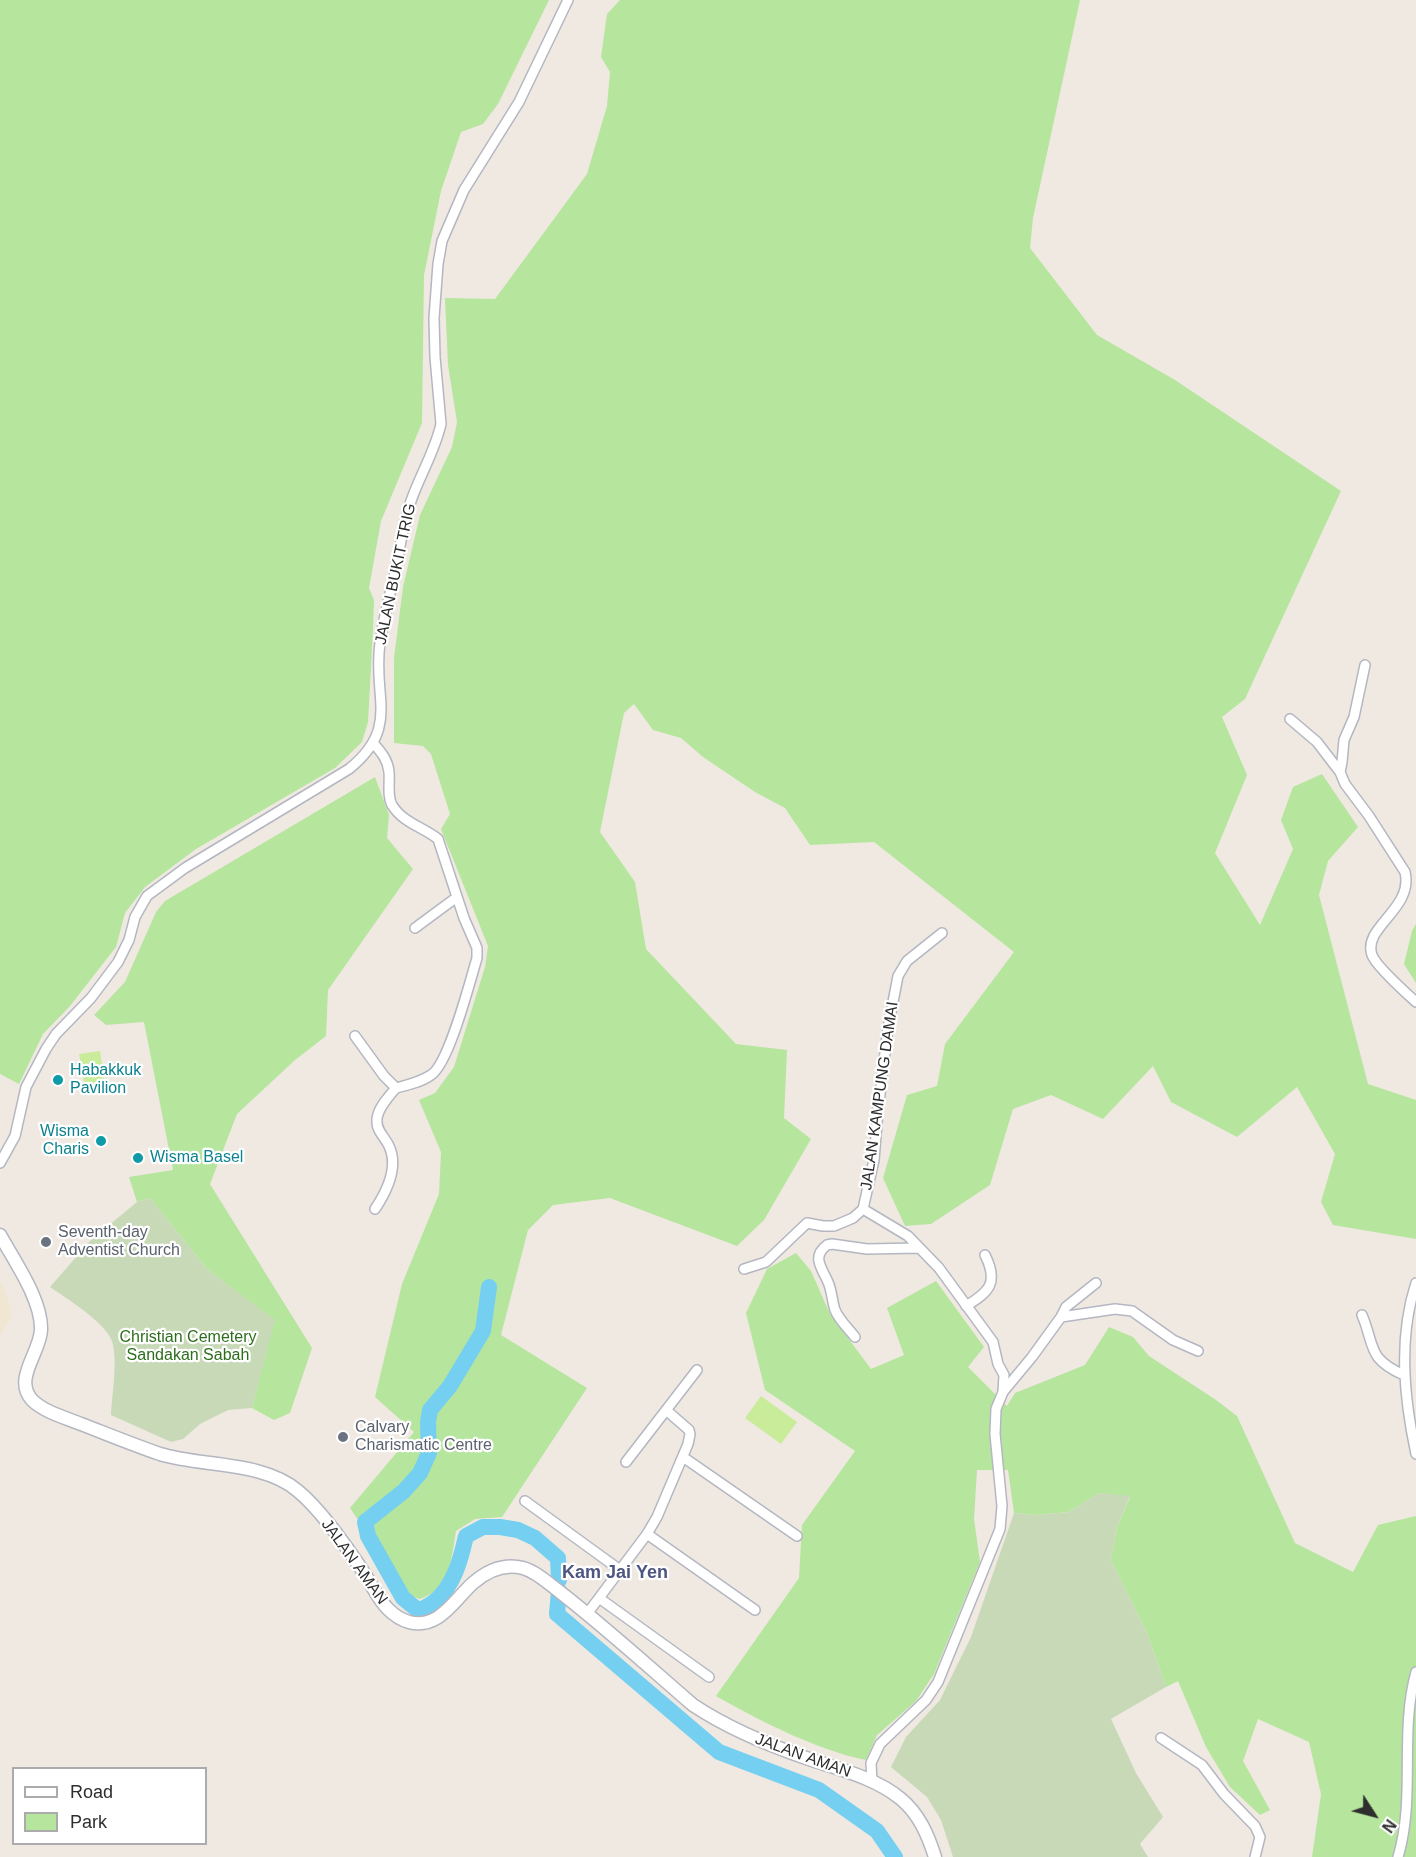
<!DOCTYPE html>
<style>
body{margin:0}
#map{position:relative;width:1416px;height:1857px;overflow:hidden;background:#efe9e1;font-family:Helvetica,sans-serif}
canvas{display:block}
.legend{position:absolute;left:12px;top:1767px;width:195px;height:78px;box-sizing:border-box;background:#fff;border:2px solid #ababab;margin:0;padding:8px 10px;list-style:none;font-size:18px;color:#2e2e2e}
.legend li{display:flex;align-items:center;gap:12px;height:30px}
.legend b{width:30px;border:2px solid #ababab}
.north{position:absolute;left:1344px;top:1785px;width:60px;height:60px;-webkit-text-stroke:4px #fff;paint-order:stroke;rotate:126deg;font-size:16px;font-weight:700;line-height:24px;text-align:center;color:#2e2e2e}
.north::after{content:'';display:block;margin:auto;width:21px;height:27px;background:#2e2e2e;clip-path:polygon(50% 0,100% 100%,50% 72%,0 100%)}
</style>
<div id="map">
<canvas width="1416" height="1857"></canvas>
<ul class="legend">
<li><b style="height:8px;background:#fff"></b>Road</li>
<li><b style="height:16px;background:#b6e59e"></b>Park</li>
</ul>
<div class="north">N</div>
</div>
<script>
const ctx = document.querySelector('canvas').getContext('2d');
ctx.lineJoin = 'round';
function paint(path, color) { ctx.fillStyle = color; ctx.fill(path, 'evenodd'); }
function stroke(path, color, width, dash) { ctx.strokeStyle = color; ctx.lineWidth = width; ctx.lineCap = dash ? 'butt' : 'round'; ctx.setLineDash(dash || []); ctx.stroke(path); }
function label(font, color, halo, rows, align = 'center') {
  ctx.font = font + ' Helvetica,sans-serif'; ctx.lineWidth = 4.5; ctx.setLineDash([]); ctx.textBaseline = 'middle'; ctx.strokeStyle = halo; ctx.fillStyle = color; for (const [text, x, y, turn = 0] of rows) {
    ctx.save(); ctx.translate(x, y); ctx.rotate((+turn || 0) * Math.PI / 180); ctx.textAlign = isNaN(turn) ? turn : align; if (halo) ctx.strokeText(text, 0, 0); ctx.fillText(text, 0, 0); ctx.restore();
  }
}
paint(new Path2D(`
 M0 1280 6 1293 12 1316 0 1336Z`), '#f0e6d1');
paint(new Path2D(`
 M0 0H549L498 104 483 124 461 132 441 191 424 275 422 423 381 521 369 588 374 600 373 630 368 722 362 742 335 768 196 849 145 887 125 913 116 947 70 1006 43 1034 19 1084 0 1074Z
 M620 0H1080L1033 218 1030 248 1097 335 1175 380 1341 491 1245 699 1222 717 1247 775 1215 853 1260 925 1293 849 1281 820 1293 787 1322 774 1358 827 1328 861 1319 895 1368 1084 1416 1100V1239L1333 1225 1321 1202 1335 1154 1297 1087 1237 1137 1171 1102 1153 1066 1103 1119 1051 1095 1013 1109 990 1185 931 1224 905 1226 883 1178 907 1095 937 1086 945 1044 1014 952 874 842 810 845 785 808 755 792 703 757 681 738 653 730 634 704 624 713 600 832 635 882 646 949 736 1044 787 1050 784 1118 811 1139 764 1220 737 1246 610 1198 553 1205 528 1230 501 1335 587 1388 502 1517 475 1519 456 1531C451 1559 451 1588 420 1599L409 1595 350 1508 414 1432 375 1397 402 1284 439 1194 441 1152 419 1100 435 1093 454 1067 485 967 488 946 441 829 450 814 431 754 423 746 394 743V658L403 587 420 515 452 447 457 422 448 365 445 298 495 299 587 174 607 106 610 72 601 57 607 14Z
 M375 777 389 815 387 838 413 869 328 990 326 1036 295 1060 237 1114 210 1184 312 1348 290 1413 274 1420 252 1408 274 1320 207 1269 150 1198 137 1202 129 1177 173 1170 144 1022 106 1025 94 1015 125 982 156 912 165 901Z
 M1416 924V983L1404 964 1412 931Z
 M796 1253 811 1271 830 1314 871 1369 904 1355 887 1308 936 1281 984 1347 968 1367 1007 1406 1015 1393 1085 1365 1109 1327 1133 1337 1149 1356 1216 1400 1237 1416 1295 1543 1353 1572 1378 1525 1416 1516V1857H1312L1321 1794 1309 1742 1258 1719 1243 1761 1270 1810 1260 1815 1230 1787 1206 1747 1178 1681 1166 1687 1147 1633 1111 1560 1117 1527 1130 1497 1099 1493 1069 1512 1036 1515 1014 1513 1008 1470H977L974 1519 980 1562 934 1674 916 1701 877 1735 866 1760C819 1751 758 1720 716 1696L799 1578 802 1525 855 1451 765 1390 746 1313 767 1269Z`), '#b6e59e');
paint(new Path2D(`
 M150 1198 207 1269 275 1320 252 1408 228 1410 200 1424 183 1439 171 1442 111 1415C112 1395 118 1360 112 1341 105 1322 66 1298 50 1287L90 1241 137 1202Z
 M1099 1493 1130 1496 1117 1527 1111 1560 1147 1633 1166 1687 1111 1719 1136 1773 1163 1817 1140 1844 1148 1857H953L941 1820 927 1797 891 1767 906 1737 940 1700 971 1637 1014 1513 1036 1515 1069 1512Z`), '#c8d9b8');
paint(new Path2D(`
 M100 1051 105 1085 85 1088 79 1054Z
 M761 1396 797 1422 781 1444 745 1418Z`), '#c9ec9a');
stroke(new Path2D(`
 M489 1287 483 1331 450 1386 430 1410 428 1422 429 1453 420 1473 404 1491 365 1522 368 1536 403 1598 419 1611C424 1608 431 1605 435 1601 454 1586 461 1558 466 1536L483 1527H500L518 1530 535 1538 558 1558 559 1580
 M559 1591 557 1614 719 1752 819 1790 877 1831 895 1857`), '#75cff0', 16);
const minor = new Path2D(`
 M1365 665 1354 717 1344 740 1342 762 1340 772 1345 784 1369 816 1405 872C1414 909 1362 927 1372 955 1376 966 1406 993 1416 1002
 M1290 719 1317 742 1340 772
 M415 928 457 897
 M355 1036 384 1076 396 1088C408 1085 421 1082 431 1075 449 1064 470 981 477 958V948L464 918 438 839C423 827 403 823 392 805 387 796 390 783 389 772 388 760 381 752 374 744
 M0 1163 15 1136 26 1087 46 1049 56 1034 91 998 118 962 129 940 135 917 147 896 185 868 349 769C401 727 372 697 380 643 383 619 390 595 395 572 400 548 403 524 411 501 420 475 435 451 441 424L435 357 434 318 438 264 442 241 464 190 519 102 568 0
 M375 1209C387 1191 399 1167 389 1146 385 1137 376 1131 377 1120 377 1109 389 1096 396 1088
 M863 1209 908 1236 939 1268 993 1342 998 1364 1004 1375 1003 1392
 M744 1269 766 1262 807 1223 823 1226H834L853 1218 863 1209 874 1160 878 1111 888 1028 898 976 907 961 942 933
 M1416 1283C1398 1338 1404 1398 1416 1454
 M966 1306C989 1292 999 1283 985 1255
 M1362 1315C1375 1346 1367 1359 1404 1375
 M1061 1317 1115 1309 1132 1311 1173 1340 1198 1351
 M855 1337C849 1329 839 1320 835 1310 832 1301 832 1291 828 1282 822 1268 811 1257 827 1245L832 1244 867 1249 918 1248
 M683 1457 797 1536
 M626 1462 697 1370
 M525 1501 620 1570
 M647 1534 755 1610
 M599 1598 709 1677
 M587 1614 647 1534 657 1517 688 1444 690 1434 689 1430 666 1410
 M1161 1738 1202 1765 1224 1794 1255 1826 1260 1837 1255 1857
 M872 1782 871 1763 880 1744 926 1700 938 1682 1000 1529 1002 1506 995 1434 996 1409 1003 1392 1032 1357 1061 1317 1066 1307 1096 1283
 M1398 1857C1416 1797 1399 1733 1416 1672`);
const tertiary = new Path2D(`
 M0 1235C15 1262 42 1300 41 1330 40 1353 13 1379 32 1400 44 1412 66 1418 81 1424 107 1434 134 1445 160 1454 203 1467 263 1461 298 1491 322 1511 349 1550 366 1576 373 1587 379 1600 388 1609 394 1615 402 1620 409 1622 439 1630 455 1599 473 1583 488 1570 504 1563 523 1568 537 1572 549 1584 560 1592 606 1628 649 1667 693 1705 729 1729 768 1745 809 1759 839 1769 876 1778 901 1799 919 1814 928 1835 935 1857`);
stroke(minor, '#b4b7c1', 12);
stroke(tertiary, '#b4b7c1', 15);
stroke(minor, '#fff', 9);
stroke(tertiary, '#fff', 12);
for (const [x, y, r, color] of [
 [58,1080,6,"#0f9aa8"],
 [101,1141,6,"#0f9aa8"],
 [138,1158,6,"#0f9aa8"],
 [46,1242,6,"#6b7280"],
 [343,1437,6,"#6b7280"]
]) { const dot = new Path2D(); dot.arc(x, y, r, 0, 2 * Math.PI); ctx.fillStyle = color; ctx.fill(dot); stroke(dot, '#fff', 2); }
label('16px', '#2e2e2e', '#fff', [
 ["JALAN BUKIT TRIG",396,574,-78],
 ["JALAN KAMPUNG DAMAI",880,1096,-82],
 ["JALAN AMAN",354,1562,54],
 ["JALAN AMAN",803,1756,20]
]);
label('16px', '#0d838f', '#fff', [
 ["Habakkuk",70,1071],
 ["Pavilion",70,1089],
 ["Wisma",89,1132,"right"],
 ["Charis",89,1150,"right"],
 ["Wisma Basel",150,1158]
], 'left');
label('16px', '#5b616d', '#fff', [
 ["Seventh-day",58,1233],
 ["Adventist Church",58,1251],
 ["Calvary",355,1428],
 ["Charismatic Centre",355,1446]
], 'left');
label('16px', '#2c6e1b', '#fff', [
 ["Christian Cemetery",188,1338],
 ["Sandakan Sabah",188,1356]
]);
label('bold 18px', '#4d5680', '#fff', [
 ["Kam Jai Yen",615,1573]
]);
</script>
